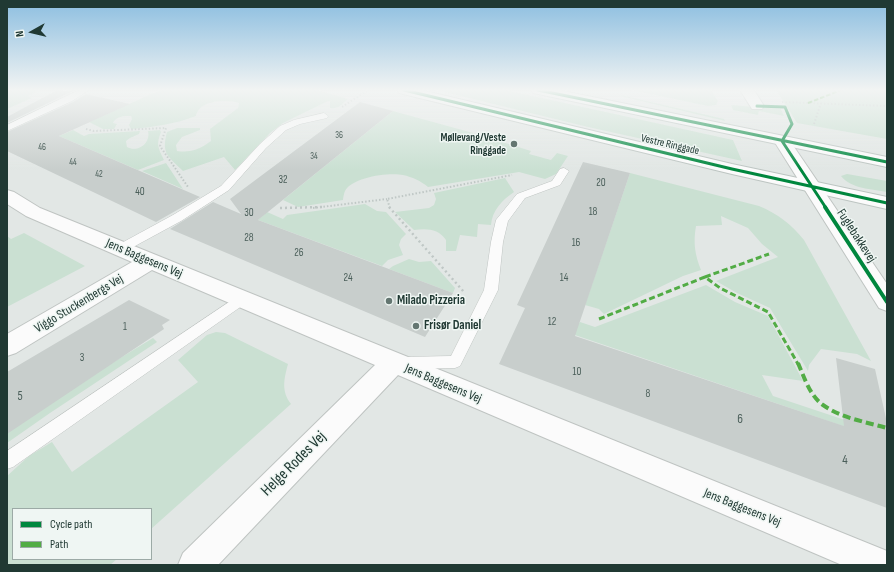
<!DOCTYPE html>
<meta charset="utf-8">
<style>
body{margin:0}
#map{position:relative;width:894px;height:572px;overflow:hidden;background:#e2e7e5;font-family:"Sofia Sans Condensed",sans-serif}
canvas{display:block}
.frame{position:absolute;inset:0;border:8px solid #203933;pointer-events:none}
.legend{position:absolute;left:12px;top:508px;width:140px;height:52px;box-sizing:border-box;background:#eff6f3;border:1px solid #9caaa6;margin:0;padding:5px 7px;list-style:none;font-size:12px;color:#203933}
.legend li{display:flex;align-items:center;gap:8px;height:20px}
.legend b{width:20px;border:1px solid #9caaa6}
.north{position:absolute;left:12px;top:12px;width:40px;height:40px;-webkit-text-stroke:3px #eff6f3;paint-order:stroke;rotate:262deg;font-size:11px;font-weight:700;line-height:16px;text-align:center;color:#203933}
.north::after{content:'';display:block;margin:auto;width:14px;height:18px;background:#203933;clip-path:polygon(50% 0,100% 100%,50% 72%,0 100%)}
</style>
<div id="map">
<canvas width="894" height="572"></canvas>
<div class="frame"></div>
<ul class="legend">
<li><b style="height:5px;background:#00873e"></b>Cycle path</li>
<li><b style="height:5px;background:#52ac45"></b>Path</li>
</ul>
<div class="north">N</div>
</div>
<script>
const ctx = document.querySelector('canvas').getContext('2d');
ctx.lineJoin = 'round';
function paint(path, color) { ctx.fillStyle = color; ctx.fill(path, 'evenodd'); }
function stroke(path, color, width, dash) { ctx.strokeStyle = color; ctx.lineWidth = width; ctx.lineCap = dash ? 'butt' : 'round'; ctx.setLineDash(dash || []); ctx.stroke(path); }
function label(font, color, halo, rows, align = 'center') {
  ctx.font = font + ' "Sofia Sans Condensed",sans-serif'; ctx.lineWidth = 3; ctx.setLineDash([]); ctx.textBaseline = 'middle'; ctx.strokeStyle = halo; ctx.fillStyle = color; for (const [text, x, y, turn = 0] of rows) {
    ctx.save(); ctx.translate(x, y); ctx.rotate((+turn || 0) * Math.PI / 180); ctx.textAlign = isNaN(turn) ? turn : align; if (halo) ctx.strokeText(text, 0, 0); ctx.fillText(text, 0, 0); ctx.restore();
  }
}
paint(new Path2D(`
 M7 90H39L28 96 32 98 7 109Z
 M160 90H318L348 99C342 104 339 109 330 108V101L326 102 283 123 270 133 235 170 224 157 183 171C168 156 161 154 167 132L177 128H200V130L182 137 176 145 177 151C191 153 200 149 211 141L210 129 238 108 239 103C226 99 199 100 196 116 175 124 155 127 131 129L129 125 132 119 131 116C124 116 116 116 113 123L117 124 114 129H103L89 122Z
 M436 90H506L733 140 742 161 588 127Z
 M631 90H711L718 101 716 105 708 106Z
 M776 90H887V139L797 123Z
 M621 95 724 119 725 121 620 96Z
 M731 105 781 109 784 116 759 111 758 115 733 110Z
 M393 111 477 134 531 151 529 154 551 160 557 153 568 156 556 174 545 179 519 172 428 187C421 181 412 177 403 175 389 172 352 177 345 191 344 193 343 198 343 200L298 207 283 200Z
 M73 130 84 136 89 134 140 131 139 134 130 138 126 141 127 147C138 153 151 143 148 131L160 130 161 132C156 144 158 148 164 160L138 170 59 136Z
 M166 163 183 189 142 171Z
 M630 173 759 206C778 214 791 224 804 240L871 361 857 354 821 349 809 365 808 371 770 308 737 293 716 281 778 257 762 244 748 228 721 216 722 225 696 226C693 243 695 255 701 270L683 276 604 314 599 309 585 305Z
 M847 174 887 181V192C872 189 851 189 841 176Z
 M505 178 514 192C502 200 492 211 491 225L478 224 477 237 460 235 456 251H446V240C439 229 427 228 414 230L395 212 429 208 434 205 436 199 434 193Z
 M365 204 377 211 386 212 406 234 401 239 399 245 403 255 388 260 382 266 258 220 267 212 283 219 287 215Z
 M24 233 85 266 7 307V236L11 239Z
 M409 259 419 262 431 261 455 288 453 293 389 269 393 266Z
 M706 285 735 302 768 316 803 381 762 375 773 396 854 423 855 430 572 334 580 322 595 327Z
 M216 332 225 333 288 364C284 379 281 391 291 404L151 529V509H13V559H117L110 565H7V476L29 456 52 442 72 472 198 382 178 360 207 335Z
 M153 338 157 342 50 413 7 443V427Z`), '#cae0d2');
paint(new Path2D(`
 M57 90 73 91 7 123V117Z
 M86 94 130 104 59 136 200 197 156 222 7 151V132L73 102Z
 M360 102 393 111 258 220 453 293 425 337 170 229 213 202 241 214 230 199Z
 M583 162 630 173 575 336 844 426 836 358 875 369 887 423V508L499 364 525 308 517 305Z
 M129 300 170 320 162 325 164 329 7 434V372Z`), '#c8cecc');
const lane = new Path2D(`
 M79 90H89L72 101 7 131V125Z
 M324 113 328 116 327 118 300 124 286 130 266 148 229 190 181 221 124 252H116L114 249 116 246 173 215 221 186 260 144 280 126 294 120Z
 M564 168 569 171 560 185 525 198 508 221 503 242 498 290 460 366 455 368 404 369 399 367 397 363 399 359 404 357 451 356 484 290 491 242 496 220 517 194 552 181 560 169Z
 M241 294 246 295 248 299 246 303 13 467 7 469V451Z`);
const street = new Path2D(`
 M740 90H754L764 106 762 109H752Z
 M782 136 788 138 887 284V311L879 308 774 141 776 138Z
 M7 190 14 192 40 208 887 551V565H842L398 375 218 565H178L183 553 375 365 152 270 16 353 7 356V334L132 262 26 216 7 204Z`);
const secondary = new Path2D(`
 M397 90H421L732 164 887 197V209L732 174 399 93Z
 M531 90H558L887 157V167L538 94 533 93Z`);
stroke(lane, '#bfc4c2', 1);
stroke(street, '#bfc4c2', 2);
stroke(secondary, '#bdc5c2', 2);
stroke(new Path2D(`
 M782 102 887 106
 M342 107 368 90
 M814 124 821 103
 M86 129 94 131 166 128 160 146 188 187
 M313 208 387 199
 M390 208 387 199 512 175`), '#bfc7c5', 2, [1.5, 2]);
stroke(new Path2D(`
 M389 207 464 292
 M280 208 323 207`), '#bfc7c5', 2.5, [2, 3]);
paint(lane, '#fbfbfb');
paint(street, '#fbfbfb');
paint(secondary, '#fbfbfb');
stroke(new Path2D(`
 M808 103 841 90`), '#52ac45', 2, [4.5, 2]);
stroke(new Path2D(`
 M705 277 769 254
 M599 319 705 277 720 288 768 312 798 364`), '#52ac45', 3, [6, 3]);
stroke(new Path2D(`
 M798 363C804 377 810 396 823 405 841 418 866 422 887 428`), '#52ac45', 4, [8, 4]);
stroke(new Path2D(`
 M404 90 732 169 887 203
 M538 90 887 162
 M757 106 785 107 792 124 782 141
 M782 141 826 208`), '#00873e', 3);
stroke(new Path2D(`
 M825 207 887 302`), '#00873e', 4);
const sky = ctx.createLinearGradient(0, 0, 0, 170);
sky.addColorStop(0, '#8cbee0');
sky.addColorStop(0.53, '#f2f4f3');
sky.addColorStop(1, '#f2f4f300');
ctx.fillStyle = sky;
ctx.fillRect(0, 0, 894, 170);
for (const [x, y, r, color] of [
 [514,144,4,"#647671"],
 [389,301,4,"#647671"],
 [416,326,4,"#647671"]
]) { const dot = new Path2D(); dot.arc(x, y, r, 0, 2 * Math.PI); ctx.fillStyle = color; ctx.fill(dot); stroke(dot, '#eff6f3', 1.5); }
label('9px', '#4b5f5a', null, [
 ["36",339,136],
 ["46",42,148],
 ["34",314,157],
 ["44",73,163],
 ["42",99,175]
]);
label('bold 11px', '#203933', '#eff6f3', [
 ["Møllevang/Veste",506,138],
 ["Ringgade",506,151]
], 'right');
label('11px', '#203933', '#eff6f3', [
 ["Vestre Ringgade",670,145,13]
]);
label('11px', '#4b5f5a', null, [
 ["32",283,180],
 ["20",601,183],
 ["40",140,192],
 ["18",593,212],
 ["30",249,213],
 ["28",249,238],
 ["16",576,243],
 ["26",299,253],
 ["24",348,278],
 ["14",564,278],
 ["12",552,322],
 ["1",125,327],
 ["3",82,358],
 ["10",577,372],
 ["8",648,394]
]);
label('13px', '#203933', '#eff6f3', [
 ["Fuglebakkevej",856,236,57],
 ["Jens Baggesens Vej",144,259,23],
 ["Viggo Stuckenbergs Vej",79,304,-31],
 ["Jens Baggesens Vej",443,384,23],
 ["Jens Baggesens Vej",742,508,22]
]);
label('bold 13px', '#203933', '#eff6f3', [
 ["Milado Pizzeria",397,301],
 ["Frisør Daniel",424,326]
], 'left');
label('13px', '#4b5f5a', null, [
 ["5",20,397],
 ["6",740,420],
 ["4",845,461]
]);
label('16px', '#203933', '#eff6f3', [
 ["Helge Rodes Vej",294,464,-45]
]);
</script>
